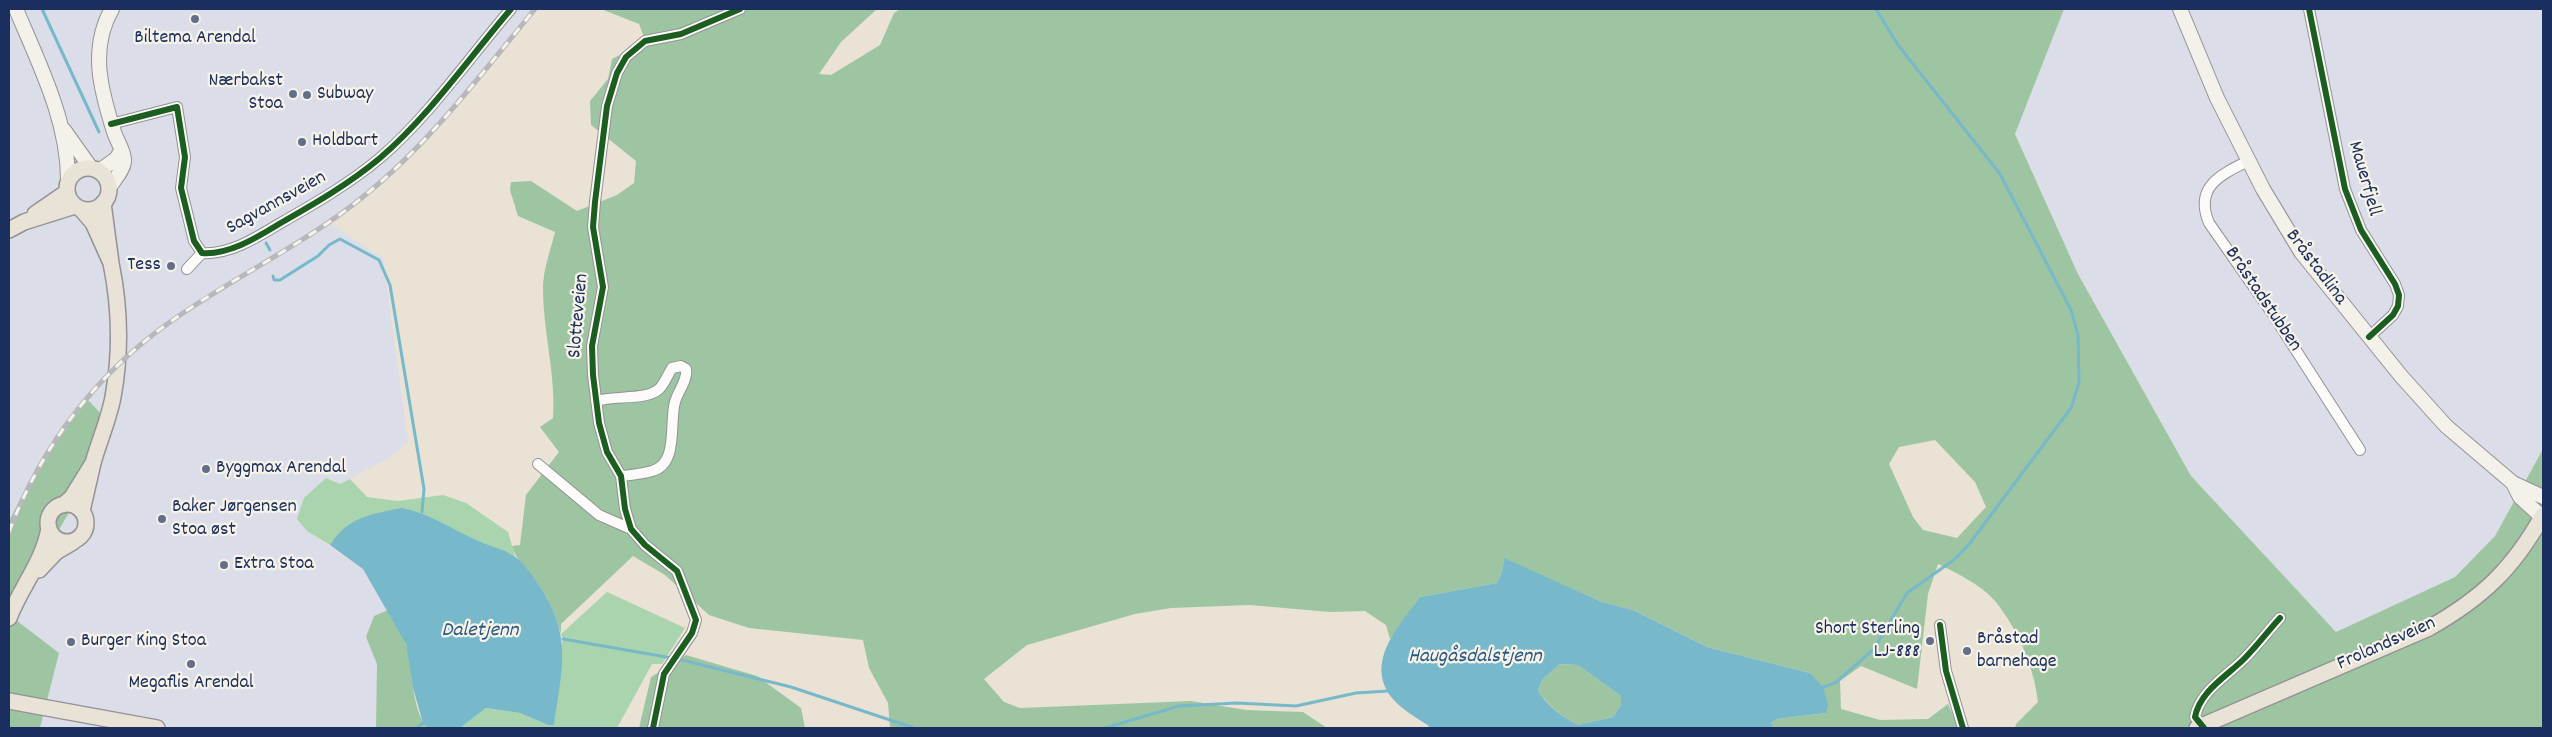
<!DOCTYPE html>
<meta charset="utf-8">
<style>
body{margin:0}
#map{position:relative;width:2552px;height:737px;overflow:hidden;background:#e9e2d5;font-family:Dekko,sans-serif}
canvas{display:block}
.frame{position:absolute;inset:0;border:10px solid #1b2f5e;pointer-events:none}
</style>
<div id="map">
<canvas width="2552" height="737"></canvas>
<div class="frame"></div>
</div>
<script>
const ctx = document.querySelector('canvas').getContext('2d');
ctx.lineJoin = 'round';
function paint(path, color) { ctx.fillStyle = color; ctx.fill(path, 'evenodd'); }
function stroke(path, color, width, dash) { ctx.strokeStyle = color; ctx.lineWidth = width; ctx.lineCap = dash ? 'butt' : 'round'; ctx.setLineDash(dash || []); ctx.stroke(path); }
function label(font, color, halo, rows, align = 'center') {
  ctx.font = font + ' Dekko,sans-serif'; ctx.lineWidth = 4.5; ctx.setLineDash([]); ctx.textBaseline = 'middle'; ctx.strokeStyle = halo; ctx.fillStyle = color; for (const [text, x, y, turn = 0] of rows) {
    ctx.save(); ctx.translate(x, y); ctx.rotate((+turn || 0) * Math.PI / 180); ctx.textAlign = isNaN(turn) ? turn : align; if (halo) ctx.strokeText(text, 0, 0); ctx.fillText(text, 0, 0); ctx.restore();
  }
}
paint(new Path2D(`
 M14 9H534L445 115 373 189 327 222 383 258 408 442 389 458 340 484 332 479 307 531 363 569 388 610 374 616 366 637 377 664 376 728H40L46 709 12 617 88 400 37 466 9 521V14L15 16Z
 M2064 9H2543V449L2495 536 2455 577 2336 632 2191 476 2078 274 2015 133Z`), '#dbdee9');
paint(new Path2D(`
 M326 478 340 484 350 479 367 497 398 501 443 495 466 503 508 532 515 556 472 539 333 540 330 545 307 531 297 519 304 498Z
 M607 592 685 628 662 664H652L617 728H460L486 708 520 713 548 725 563 639 561 634Z`), '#a9d4ad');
paint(new Path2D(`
 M601 9H877L841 42 819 74 831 75 880 45 894 13 901 9H2064L2015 134 2078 274 2191 476 2336 632 2455 577 2495 536 2543 449V728H2015L2016 724 2038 702C2034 667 2018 629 1995 601 1983 586 1955 572 1938 564L1928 594 1917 689 1861 666 1840 681 1841 709 1880 720 1928 719 1948 704 1959 728H1775L1771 723 1777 719 1826 713 1810 673 1707 647 1633 610 1602 602 1504 559 1502 572 1497 583 1420 597 1390 639 1386 625 1365 611 1330 612 1250 605 1171 608 1135 614 1027 645 984 679 1004 702 1020 708 1191 701 1246 710 1303 712 1327 728H890L888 703 869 668 863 640 749 628 709 615 665 575 633 556 561 624V634C555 613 547 595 534 578 525 567 516 560 512 546L520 545 526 495 559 452 540 427 553 418C556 375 543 332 543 288 543 270 551 249 555 232L518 216 510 190 511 182 531 181 577 211 617 195 634 183 636 161 591 125 590 101 608 79 612 59 646 42 639 24ZM1935 440 1975 482 1986 507 1957 538 1923 530 1913 517 1889 464 1899 447Z
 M88 400 108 421 96 467 28 582 12 617 59 653 40 728H9V521L37 466Z
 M388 610C394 621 403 633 406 645 413 668 411 711 428 728H376L377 664 366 637 374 616Z
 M686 655 757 676 801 708 805 728H639L651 677Z
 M1560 664 1578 665 1621 696V705L1613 717 1578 725C1560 715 1549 707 1538 690L1543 679Z`), '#9ec5a2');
paint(new Path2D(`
 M402 508C428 513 448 527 472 538 485 545 502 548 514 556 523 562 533 576 539 585 573 636 562 668 554 725H548L520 713 486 708 460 728H428L423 723 413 688 406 644 363 569 330 545C348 517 371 514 402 508Z
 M1504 558 1602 602 1633 610 1707 647 1810 673 1823 687 1828 704 1826 713 1777 719 1771 723 1775 728H1427L1429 726C1417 718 1402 710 1392 698 1364 662 1399 626 1420 597L1497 583 1502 572ZM1560 664 1578 665 1621 696V705L1613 717 1578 725C1560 715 1548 707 1538 690L1543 679Z`), '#77b9ca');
stroke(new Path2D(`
 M42 9 99 132
 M266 243 270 250
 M273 276 274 280H280L318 256 329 245 340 239 379 260 390 285 424 489 422 512
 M563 639 672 658
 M678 659 791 687 914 728
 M1823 687 1835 683 1874 649 1907 593 1955 559 1970 543 2071 408 2079 383 2078 335 2071 310 2000 174 1898 45 1876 9
 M417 728 423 723
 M1105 728 1179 706 1237 703 1296 706 1356 693 1388 691`), '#77b9ca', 3);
const street = new Path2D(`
 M2309 9 2345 189 2361 230 2395 284 2399 295 2398 306 2393 315 2369 337
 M111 124 177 107 185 157 181 188 194 241 202 253C229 255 256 238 279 224 314 204 349 184 380 158 429 116 469 58 511 9
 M2248 161C2220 175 2194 187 2209 223L2272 313 2360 450
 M187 269 202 253
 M596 401C615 395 648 401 660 388 665 383 668 374 672 368L681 366 686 369C688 380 678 391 675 402 669 422 679 464 652 471 642 474 631 475 621 476
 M538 464 599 515 631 529
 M1940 625 1946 671 1963 728
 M653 728 664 674 692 633 696 620 677 571 645 545 631 529 625 509 621 476 607 452 599 423 593 375 592 346 603 287 593 227 595 202 607 106 617 73 626 57 645 41 681 34 740 9
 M2204 728 2195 717C2200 691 2227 676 2244 659 2257 646 2268 631 2280 618`);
const secondary = new Path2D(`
 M16 9C39 64 69 122 68 183
 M2180 9 2217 98 2263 189 2301 252 2401 376 2446 426 2513 483 2543 497
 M64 130 91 168
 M99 171 116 159 121 151
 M109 188C114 180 123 171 124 162 125 153 117 141 114 132 101 91 89 49 112 9
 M2513 483 2520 497 2542 517`);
const primary = new Path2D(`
 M67 189a21 21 0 1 1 42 0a21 21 0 1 1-42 0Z
 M81 209 93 223 111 263 103 203
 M35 214 67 192
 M9 230 24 222 75 206
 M93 463C99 441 109 419 113 397 121 353 120 307 111 263
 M48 523a19 19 0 1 1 38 0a19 19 0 1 1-38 0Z
 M63 505 72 497 93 463 82 511
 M39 570 56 552 73 542
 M9 618C21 587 43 562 49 528
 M9 701 157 728
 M2197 728 2429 628C2482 598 2513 569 2543 515`);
stroke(street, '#939294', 12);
stroke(secondary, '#939294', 16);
stroke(primary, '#939294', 18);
stroke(street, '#fcfbf9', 10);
stroke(secondary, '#f4f0ea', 14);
stroke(primary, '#e9e2d6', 15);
const rail = new Path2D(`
 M9 532C41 447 96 374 170 322 233 277 304 245 364 196 430 143 482 73 535 9`);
stroke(rail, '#b6b8bb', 5);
stroke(rail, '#f7f3e8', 3, [9]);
stroke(new Path2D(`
 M2309 9 2345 189 2361 230 2395 284 2399 295 2398 306 2393 315 2369 337
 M111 124 177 107 185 157 181 188 194 241 202 253C229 255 256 238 279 224 314 204 349 184 380 158 429 116 469 58 511 9
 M1940 625 1946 671 1963 728
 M653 728 664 674 692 633 696 620 677 571 645 545 631 529 625 509 621 476 607 452 599 423 593 375 592 346 603 287 593 227 595 202 607 106 617 73 626 57 645 41 681 34 740 9
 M2204 728 2195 717C2200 691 2227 676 2244 659 2257 646 2268 631 2280 618`), '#1b5e20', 6);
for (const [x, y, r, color] of [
 [195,19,5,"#636e88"],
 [293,94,5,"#636e88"],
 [307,95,5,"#636e88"],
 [302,142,5,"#636e88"],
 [171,266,5,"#636e88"],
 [206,469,5,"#636e88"],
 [162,519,5,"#636e88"],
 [224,565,5,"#636e88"],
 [1930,641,5,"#636e88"],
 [71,642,5,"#636e88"],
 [1967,651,5,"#636e88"],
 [191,664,5,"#636e88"]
]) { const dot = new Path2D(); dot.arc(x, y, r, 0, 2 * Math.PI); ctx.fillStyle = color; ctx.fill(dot); stroke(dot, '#f7f3e8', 2); }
label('20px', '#1b2f5e', '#f7f3e8', [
 ["Biltema Arendal",195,39,"center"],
 ["Nærbakst",283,82,"right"],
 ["Stoa",283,105,"right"],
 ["Subway",317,95],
 ["Holdbart",312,142],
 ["Tess",161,266,"right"],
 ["Byggmax Arendal",216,469],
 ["Baker Jørgensen",172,508],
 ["Stoa øst",172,531],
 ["Extra Stoa",234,565],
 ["Short Sterling",1920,630,"right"],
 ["LJ-888",1920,653,"right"],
 ["Bråstad",1977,640],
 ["barnehage",1977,663],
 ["Burger King Stoa",81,642],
 ["Megaflis Arendal",191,684,"center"]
], 'left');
label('20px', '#1b2f5e', '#f7f3e8', [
 ["Mauerfjell",2363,179,74],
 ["Sagvannsveien",277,204,-29],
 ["Bråstadlina",2315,268,53],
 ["Bråstadstubben",2262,300,56],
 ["Slotteveien",580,316,-85],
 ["Frolandsveien",2387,645,-24]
]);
label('italic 21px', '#2a5982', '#f7f3e8', [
 ["Daletjenn",480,632],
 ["Haugåsdalstjenn",1475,658]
]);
</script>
